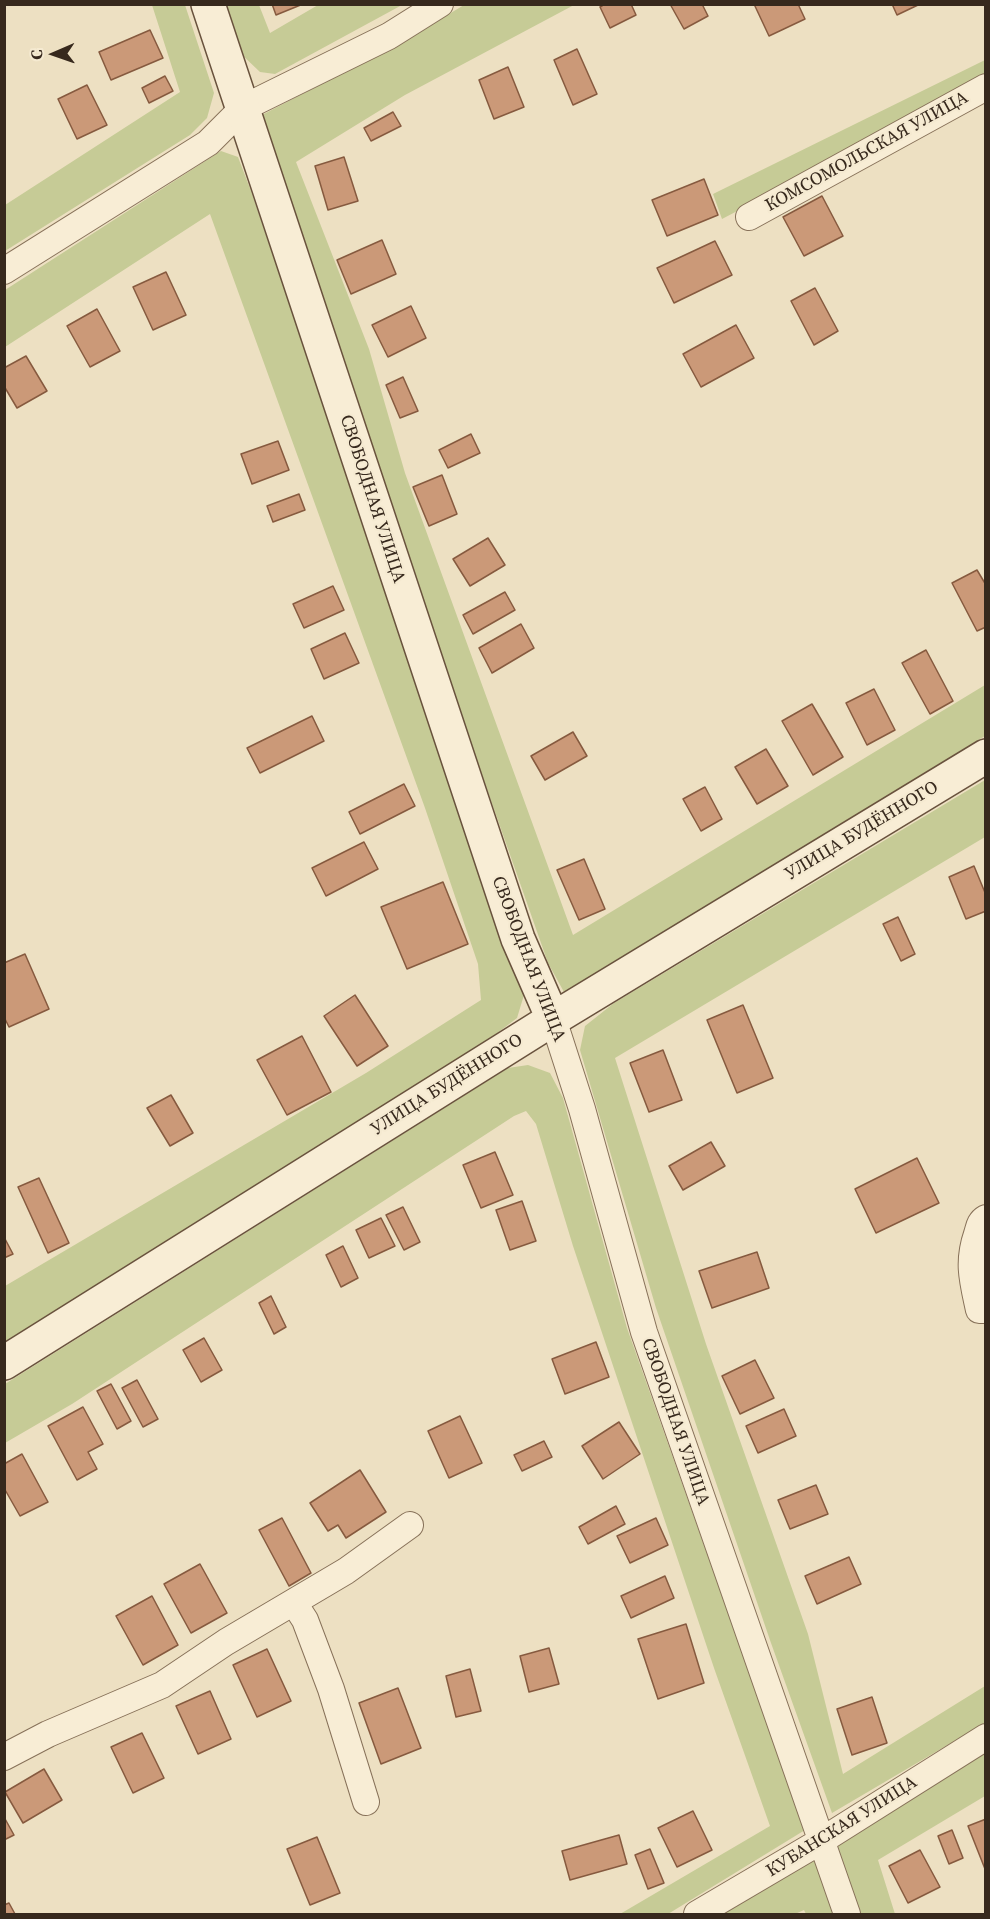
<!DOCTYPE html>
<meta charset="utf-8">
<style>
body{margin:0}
#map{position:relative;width:990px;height:1919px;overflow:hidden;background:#ede0c2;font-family:"Source Serif 4",serif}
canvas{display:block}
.frame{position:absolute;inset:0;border:6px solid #37291d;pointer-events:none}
.north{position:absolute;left:24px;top:24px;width:60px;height:60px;-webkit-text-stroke:4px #f5ead1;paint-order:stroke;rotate:268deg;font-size:16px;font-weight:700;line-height:24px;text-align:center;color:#37291d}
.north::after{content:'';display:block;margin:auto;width:21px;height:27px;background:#37291d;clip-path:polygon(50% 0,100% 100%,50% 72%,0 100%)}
</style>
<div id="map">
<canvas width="990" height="1919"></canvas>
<div class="frame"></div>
<div class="north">С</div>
</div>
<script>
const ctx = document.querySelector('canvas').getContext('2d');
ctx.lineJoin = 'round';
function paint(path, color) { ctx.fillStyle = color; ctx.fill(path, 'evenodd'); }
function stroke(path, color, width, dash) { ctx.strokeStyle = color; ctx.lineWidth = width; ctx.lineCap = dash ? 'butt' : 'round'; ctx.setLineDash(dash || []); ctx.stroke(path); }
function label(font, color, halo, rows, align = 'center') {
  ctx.font = font + ' "Source Serif 4",serif'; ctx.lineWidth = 4.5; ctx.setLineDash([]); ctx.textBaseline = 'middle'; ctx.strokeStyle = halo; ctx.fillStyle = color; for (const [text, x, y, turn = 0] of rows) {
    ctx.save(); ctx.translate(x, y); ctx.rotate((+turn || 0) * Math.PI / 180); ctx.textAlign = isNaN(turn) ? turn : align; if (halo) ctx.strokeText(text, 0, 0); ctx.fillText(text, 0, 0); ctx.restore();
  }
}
paint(new Path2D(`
 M152 5H185L214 93 207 118 190 135 5 251V205L180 92Z
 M218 5H259L270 33 318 5H402L275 74 260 72 239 52Z
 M464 5H574L405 95 296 162 369 349 405 473 573 935 985 685V736L564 992 548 963 388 507 260 116 404 41Z
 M985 60V81L722 219 713 194Z
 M221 151 238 157 251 191 524 995 517 1018 492 1037 5 1345V1286L366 1073 481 1000 478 964 425 808 210 214 5 347V290Z
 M985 780V837L615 1058 706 1344 808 1634 843 1774 985 1686V1723L832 1813 771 1643 656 1308 580 1050 585 1026 614 1003Z
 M528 1065 550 1073 563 1098 627 1328 805 1830 668 1914H620L770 1826 714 1668 573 1246 536 1124 526 1111 514 1116 72 1404 5 1443V1384L508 1068Z
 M985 1753V1796L878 1860 895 1914H858L834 1846Z
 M820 1856 839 1914H806L804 1910 795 1914H722Z`), '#c6cb96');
const building = new Path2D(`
 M272 4H303L276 15Z
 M605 4H631L636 15 610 28 600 7Z
 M670 4H702L708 16 684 29Z
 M754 4H798L805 19 769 36Z
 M892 4H917L918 5 897 15Z
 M150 30 163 58 111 80 99 52Z
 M577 49 597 94 573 105 554 60Z
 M508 67 524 107 494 119 479 80Z
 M165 76 173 91 149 103 142 88Z
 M87 85 107 125 77 139 58 99Z
 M393 112 401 126 371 141 364 128Z
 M344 157 358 201 328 210 315 166Z
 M704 179 718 215 667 236 652 200Z
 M822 196 843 236 804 256 783 217Z
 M382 240 396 274 351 294 337 260Z
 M715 241 732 275 674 303 657 268Z
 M166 272 186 315 153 330 133 287Z
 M815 288 838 331 814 345 791 301Z
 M411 306 426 338 388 357 372 325Z
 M97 309 120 351 90 367 67 326Z
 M736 325 754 358 701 387 683 354Z
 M26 356 47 391 17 408 4 386V368Z
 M403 377 418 411 400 418 386 385Z
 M471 434 480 453 448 468 439 450Z
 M278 441 289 470 252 484 241 454Z
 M442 475 457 514 429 526 413 487Z
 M299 494 305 510 273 522 267 506Z
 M488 538 505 565 470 586 453 559Z
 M977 570 986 585V627L977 631 952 583Z
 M333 586 344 610 304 628 293 604Z
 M505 592 515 610 473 634 463 615Z
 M521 624 534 648 492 673 479 648Z
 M345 633 359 663 324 679 311 649Z
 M926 650 953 701 930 714 902 663Z
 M874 689 895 730 867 745 846 703Z
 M812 704 843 757 813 775 782 721Z
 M312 716 324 741 260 773 247 748Z
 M573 732 587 756 545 780 531 756Z
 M766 749 788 786 757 804 735 767Z
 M404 784 415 806 360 834 349 812Z
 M705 787 722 819 701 831 683 799Z
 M364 842 378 869 326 896 312 868Z
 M584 859 605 909 579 920 557 870Z
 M974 866 986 895V911L966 919 949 877Z
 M443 882 468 944 407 969 381 907Z
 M898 917 915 954 901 961 883 924Z
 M25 954 49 1009 9 1027 4 1017V963Z
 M355 995 388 1046 357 1066 324 1016Z
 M743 1005 773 1078 737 1093 707 1020Z
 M302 1036 331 1092 287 1115 257 1060Z
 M663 1050 682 1100 649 1112 630 1063Z
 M171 1095 193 1133 170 1146 147 1108Z
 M711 1142 725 1166 683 1190 669 1166Z
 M495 1152 513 1195 481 1208 463 1165Z
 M917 1158 939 1203 876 1233 855 1189Z
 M39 1178 69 1243 48 1253 18 1187Z
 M522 1201 536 1241 510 1250 496 1210Z
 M403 1207 420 1242 404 1250 386 1215Z
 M381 1218 395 1246 369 1258 356 1230Z
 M4 1237 13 1254 4 1258Z
 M343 1246 358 1278 341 1287 326 1255Z
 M757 1252 769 1288 712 1308 699 1271Z
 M271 1296 286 1327 274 1334 259 1303Z
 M204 1338 222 1370 201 1382 183 1350Z
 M596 1342 609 1377 565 1394 552 1359Z
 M755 1360 774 1398 740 1414 722 1376Z
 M137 1380 158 1419 143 1427 122 1388Z
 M111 1384 131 1421 117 1429 97 1391Z
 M83 1407 103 1444 88 1452 97 1469 77 1480 48 1426Z
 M784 1409 796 1436 758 1453 746 1426Z
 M460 1416 482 1463 449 1478 428 1431Z
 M619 1422 640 1454 603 1479 582 1446Z
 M544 1441 552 1457 522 1471 514 1455Z
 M22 1454 48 1502 20 1516 4 1488V1464Z
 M360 1470 386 1512 346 1538 338 1525 328 1531 310 1503Z
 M816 1485 828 1514 790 1529 778 1500Z
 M616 1506 625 1524 588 1544 579 1527Z
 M282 1518 311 1573 289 1586 259 1530Z
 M656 1518 668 1545 630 1563 617 1536Z
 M849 1557 861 1584 817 1604 805 1576Z
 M200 1564 227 1613 191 1633 164 1584Z
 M665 1576 674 1598 631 1618 621 1596Z
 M152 1596 178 1645 143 1665 116 1616Z
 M686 1624 704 1683 658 1699 638 1639Z
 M549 1648 559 1684 529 1692 520 1656Z
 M267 1649 291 1701 257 1717 233 1665Z
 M470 1669 481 1711 456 1717 446 1676Z
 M398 1688 421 1748 381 1764 359 1703Z
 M210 1691 231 1739 198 1754 176 1706Z
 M872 1697 887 1743 852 1755 837 1709Z
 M142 1733 164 1778 133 1793 111 1747Z
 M44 1769 62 1800 23 1823 5 1792Z
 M693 1811 712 1850 677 1867 658 1828Z
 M4 1817 14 1835 4 1840Z
 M986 1819V1869H985L968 1826Z
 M952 1830 963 1858 949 1864 938 1836Z
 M619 1835 627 1864 570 1880 562 1851Z
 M317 1837 340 1893 310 1905 287 1849Z
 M650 1849 664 1883 648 1889 635 1855Z
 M920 1850 940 1887 908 1903 889 1866Z
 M9 1903 15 1914H4V1905Z`);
paint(building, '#cb9978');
stroke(building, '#865a3f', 1.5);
const street = new Path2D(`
 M749 217 986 87
 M4 271 208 143 243 108 389 36 440 4
 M553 1019 582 1109 644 1332 847 1914
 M986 1218C979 1222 979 1228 977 1234 967 1263 973 1282 979 1310H986
 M294 1603 305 1620 331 1689 366 1802
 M4 1757 48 1734 162 1685 226 1642 346 1571 410 1525
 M697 1914 821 1841 986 1737`);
const secondary = new Path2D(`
 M208 4 518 939 553 1019
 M4 1363 553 1019 986 756`);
stroke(street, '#877159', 28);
stroke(secondary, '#69523d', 36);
stroke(street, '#f8edd5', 26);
stroke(secondary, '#f8edd5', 33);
label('18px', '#37291d', '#f5ead1', [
 ["КОМСОМОЛЬСКАЯ УЛИЦА",867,152,-29],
 ["СВОБОДНАЯ УЛИЦА",372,499,72],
 ["УЛИЦА БУДЁННОГО",862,831,-31],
 ["СВОБОДНАЯ УЛИЦА",528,959,69],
 ["УЛИЦА БУДЁННОГО",447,1085,-32],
 ["СВОБОДНАЯ УЛИЦА",675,1422,71],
 ["КУБАНСКАЯ УЛИЦА",842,1827,-32]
]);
</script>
